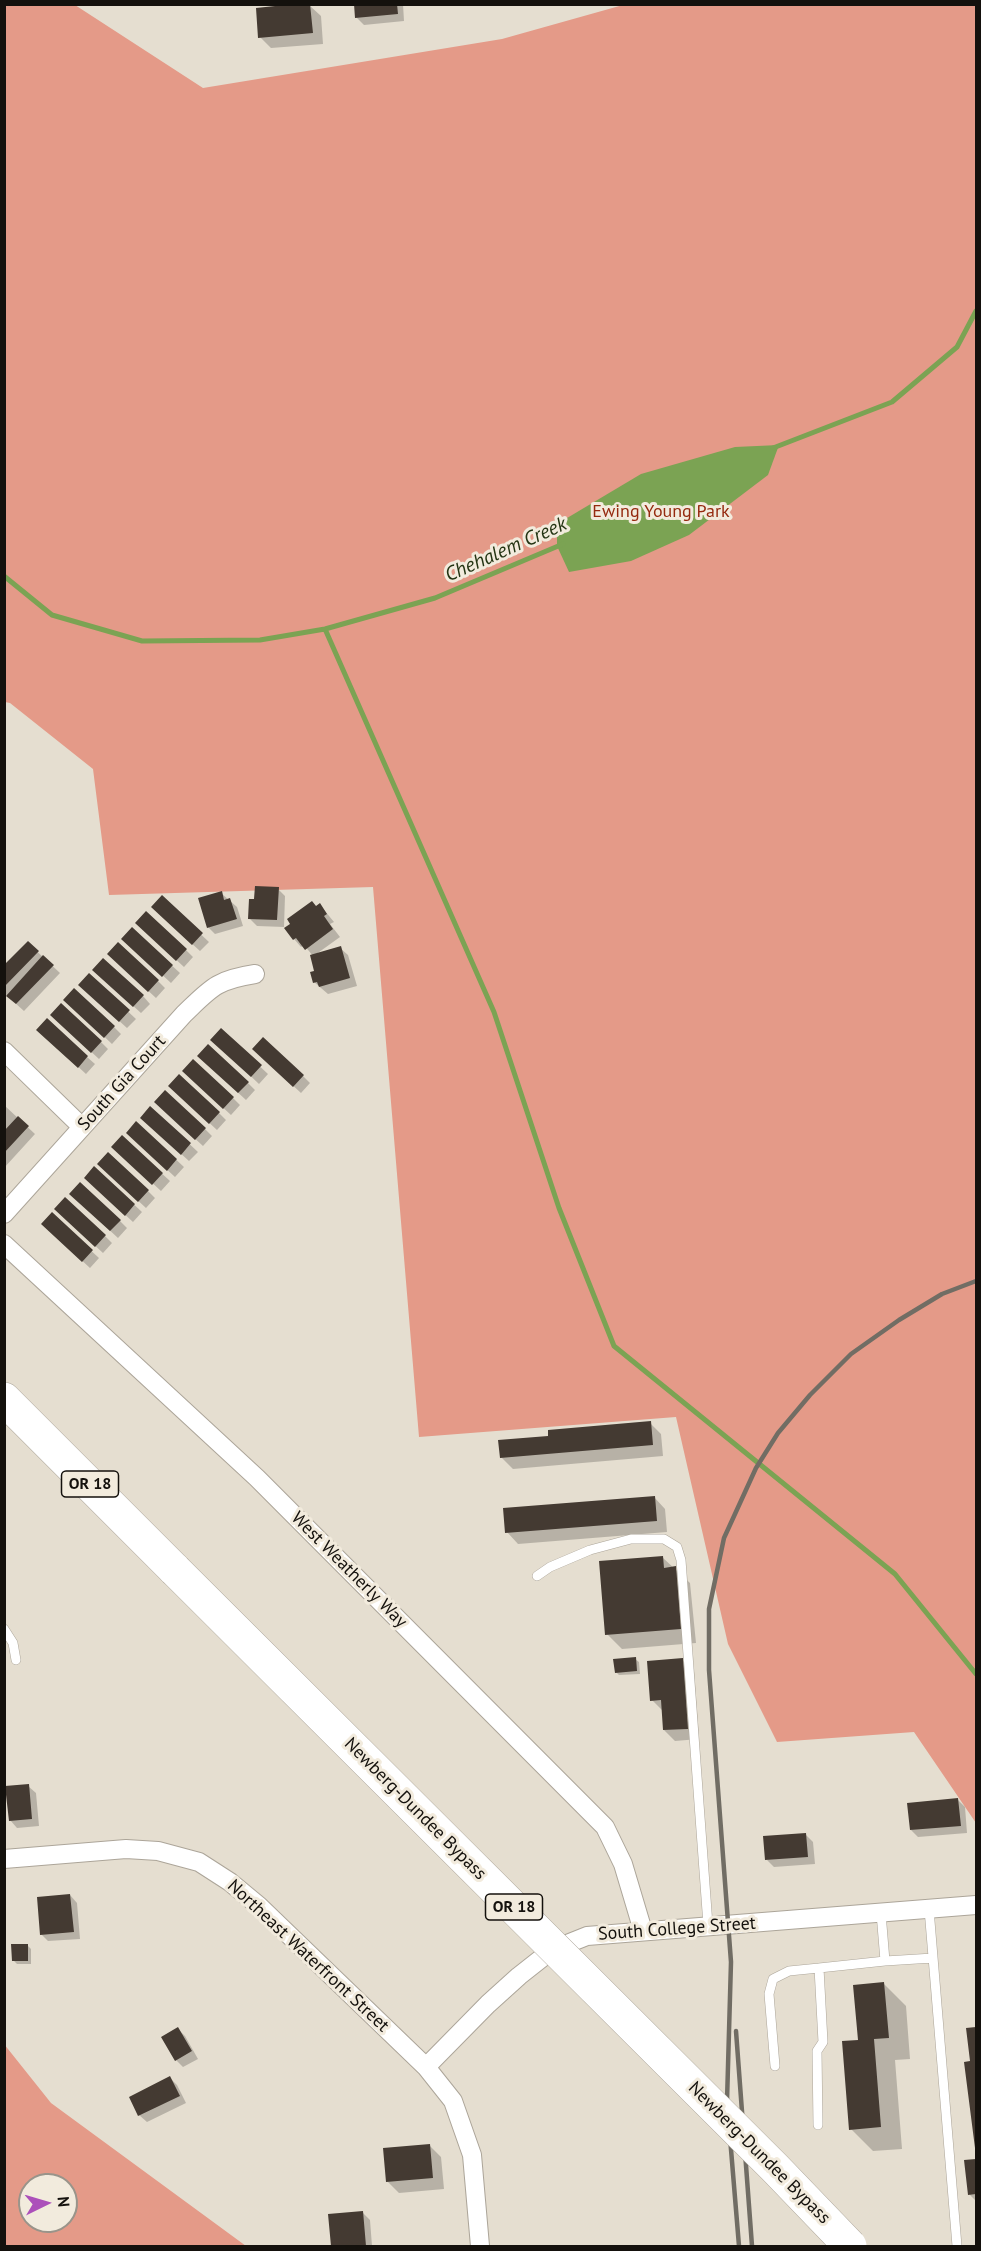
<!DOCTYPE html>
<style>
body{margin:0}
#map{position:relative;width:981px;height:2251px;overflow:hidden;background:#e5ded0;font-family:"PT Sans",sans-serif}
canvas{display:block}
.frame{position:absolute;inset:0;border:6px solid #14110d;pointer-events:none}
.north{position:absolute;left:18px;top:2173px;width:60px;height:60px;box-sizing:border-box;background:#f2ebdd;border:2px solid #99948a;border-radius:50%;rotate:85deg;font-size:16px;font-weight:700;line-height:24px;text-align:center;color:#14110d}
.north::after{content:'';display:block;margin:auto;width:21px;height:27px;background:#ac50ba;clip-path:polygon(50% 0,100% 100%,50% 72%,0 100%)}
</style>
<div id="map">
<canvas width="981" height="2251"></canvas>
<div class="frame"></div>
<div class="north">N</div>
</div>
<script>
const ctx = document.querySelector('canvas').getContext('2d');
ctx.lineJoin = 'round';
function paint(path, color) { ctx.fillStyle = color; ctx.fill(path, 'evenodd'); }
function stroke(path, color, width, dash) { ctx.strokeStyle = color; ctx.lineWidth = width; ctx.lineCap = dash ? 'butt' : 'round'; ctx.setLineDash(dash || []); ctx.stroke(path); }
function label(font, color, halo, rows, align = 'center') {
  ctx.font = font + ' "PT Sans",sans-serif'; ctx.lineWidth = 6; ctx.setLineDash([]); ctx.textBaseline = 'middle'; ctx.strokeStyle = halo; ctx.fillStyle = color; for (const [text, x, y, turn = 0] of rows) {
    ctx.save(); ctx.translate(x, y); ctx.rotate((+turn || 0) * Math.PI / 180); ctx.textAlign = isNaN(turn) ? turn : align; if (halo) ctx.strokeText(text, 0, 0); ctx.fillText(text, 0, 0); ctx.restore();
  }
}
paint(new Path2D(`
 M5 5H75L203 88 502 39 623 5H976V1823L914 1732 777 1742 728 1644 676 1417 419 1437 373 887 109 895 93 769 10 703 5 702Z
 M4 2044 51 2103 246 2246H5ZM30 2185H66V2221H30Z`), '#e49a88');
paint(new Path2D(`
 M779 445 768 475 689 535 631 561 569 572 557 546V524L641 474 735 447Z`), '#7ba353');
paint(new Path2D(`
 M355 4H403L404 21 364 25 356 17Z
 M309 5 321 16 323 44 271 48 260 37Z
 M278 889 285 896 284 927 257 926 249 918Z
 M221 893 237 907 243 926 215 934 208 927Z
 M162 898 209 942 200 951 160 915Z
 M320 905 334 922 330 924 340 937 315 955 340 948 348 955 357 986 328 994 314 982 316 972 313 956 304 945 301 947 294 939 286 929Z
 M132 929 180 973 171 983 131 946Z
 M144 930 186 950 193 957 184 967Z
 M28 943 60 973 24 1011 4 993V967Z
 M116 961 158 981 165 988 156 998Z
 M89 975 136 1019 127 1028 87 992Z
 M101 977 143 996 150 1004 141 1013Z
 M73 1007 114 1027 121 1034 112 1044Z
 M59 1022 101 1042 108 1049 99 1059Z
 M221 1030 268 1074 259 1084 220 1047Z
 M46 1037 87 1057 95 1064 86 1074Z
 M261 1056 303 1076 310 1083 301 1093Z
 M206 1063 248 1083 255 1090 246 1100Z
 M191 1078 233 1098 240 1105 231 1115Z
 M177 1093 219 1113 226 1120 217 1130Z
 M4 1105 35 1134 4 1168Z
 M151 1108 198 1152 189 1161 149 1125Z
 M163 1109 205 1129 212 1136 203 1146Z
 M137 1123 184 1167 175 1177 135 1140Z
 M122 1137 170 1181 161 1191 121 1154Z
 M95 1168 142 1212 133 1222 93 1185Z
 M106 1171 148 1191 155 1198 146 1208Z
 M78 1201 120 1221 127 1228 118 1238Z
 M52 1215 99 1258 90 1268 51 1232Z
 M63 1216 105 1236 112 1243 103 1253Z
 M650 1423 661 1434 663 1456 513 1469 501 1457 550 1437Z
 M654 1497 665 1509 667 1532 518 1544 507 1532Z
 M662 1557 690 1583 696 1643 622 1649 607 1634Z
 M635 1659 639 1662 640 1674 619 1675 616 1672Z
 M682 1660 694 1671 699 1739 675 1741 664 1730 663 1711 652 1700Z
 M28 1786 36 1793 39 1826 17 1828 10 1820Z
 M958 1800 965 1807 967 1833 918 1837 911 1830Z
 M805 1834 813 1842 815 1864 774 1867 767 1860Z
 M70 1895 77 1903 80 1939 48 1941 41 1934Z
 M27 1945 31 1949V1964H17L13 1960Z
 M884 1984 906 2006 910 2059 895 2060 902 2149 873 2151 851 2129 859 2041Z
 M976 2028V2150L966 2063 971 2062 968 2029Z
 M178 2029 185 2036 198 2059 183 2067 176 2060Z
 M170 2078 177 2085 186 2103 147 2122 139 2115Z
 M430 2146 441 2157 444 2189 399 2193 387 2181Z
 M976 2160V2201L970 2195 966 2161Z
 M363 2213 370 2220 372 2246H332L330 2216Z`), '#0003');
stroke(new Path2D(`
 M773 448 892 402 957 347 976 311
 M4 576 52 615 142 641 260 640 325 629 435 598 563 544
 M325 629 494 1012 559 1208 614 1346 895 1574 976 1674`), '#7ba353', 5);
paint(new Path2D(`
 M294 4H310L313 33 258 38 256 8Z
 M354 4H397L398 14 355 18Z
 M255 886 279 887 277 920 248 919 249 899H254Z
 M222 891 224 900 230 898 237 919 207 928 198 898Z
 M162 895 203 933 192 945 151 907Z
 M312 901 316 906 320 903 327 914 324 916 333 929 305 950 296 938 293 940 284 928 290 924 287 919Z
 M146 911 187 949 176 961 135 923Z
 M132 927 173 965 162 977 121 939Z
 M28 941 39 951 4 987V965Z
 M118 942 159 980 148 992 107 954Z
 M341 946 350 978 319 987 317 982 313 983 310 972 314 971 310 955Z
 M43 955 54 965 16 1004 6 996Z
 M103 958 144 995 133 1007 92 970Z
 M89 973 130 1010 119 1022 78 985Z
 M74 988 115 1026 104 1038 63 1000Z
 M61 1003 102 1041 91 1053 50 1015Z
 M47 1018 88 1056 78 1068 36 1030Z
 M221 1028 262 1065 251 1077 210 1040Z
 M263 1037 304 1075 293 1087 252 1049Z
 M208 1044 249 1082 238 1093 197 1056Z
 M193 1059 234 1097 223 1109 182 1071Z
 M179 1074 220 1112 209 1124 168 1086Z
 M165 1090 206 1128 195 1140 154 1102Z
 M150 1106 191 1143 181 1155 140 1118Z
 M18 1116 29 1126 4 1153V1131Z
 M136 1121 177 1159 167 1171 126 1133Z
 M122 1135 163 1173 152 1185 111 1147Z
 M108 1152 149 1190 138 1202 97 1164Z
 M94 1166 135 1204 125 1216 84 1178Z
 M80 1182 121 1220 110 1231 69 1194Z
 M65 1197 106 1235 95 1247 54 1209Z
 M52 1212 93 1250 82 1262 41 1224Z
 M651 1421 653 1445 500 1458 498 1440 548 1436V1430Z
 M655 1496 657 1521 505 1533 503 1508Z
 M663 1556 664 1568 676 1566 681 1629 605 1635 599 1561Z
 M636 1657 637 1671 615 1673 613 1659Z
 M683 1658 688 1729 663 1730 661 1700 650 1701 647 1661Z
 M29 1784 32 1819 9 1821 5 1786Z
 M958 1798 961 1826 910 1830 907 1803Z
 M806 1833 808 1857 765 1860 763 1836Z
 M70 1894 74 1932 40 1935 37 1897Z
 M11 1944H28V1961H12Z
 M884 1982 889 2038 874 2039 881 2127 849 2130 842 2041 858 2040 853 1985Z
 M178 2027 192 2051 175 2061 161 2037Z
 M976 2027V2147L975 2148 964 2062 970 2061 966 2028Z
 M170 2076 180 2096 138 2116 129 2097Z
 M430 2144 433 2178 386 2182 383 2148Z
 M976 2159V2194L968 2195 964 2160Z
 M363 2211 366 2246H331L328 2214Z`), '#443a32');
const lane = new Path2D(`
 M537 1576 550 1567 590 1550 631 1539H664L677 1547 681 1560 708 1925
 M4 1629 13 1643 16 1660
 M929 1909 957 2246
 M885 1961 933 1958
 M775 2066 769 1994 773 1979 789 1971 819 1968
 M818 2125 817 2051 823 2042 819 1968 885 1961 881 1913`);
const street = new Path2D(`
 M4 1051 82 1127
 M4 1214 184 1014C211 988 216 980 255 974
 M4 1244 257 1478 605 1827 623 1864 643 1931
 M4 1859 126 1849 158 1851 199 1862 230 1882 259 1906 426 2067 453 2101 472 2155 480 2246
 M426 2067 488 2004 519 1976 552 1950 587 1936 976 1905`);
const highway = new Path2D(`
 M4 1399 175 1570`);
stroke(lane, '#aca599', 10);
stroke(street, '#aca599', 20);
stroke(highway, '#aca599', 34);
stroke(lane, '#fff', 9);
stroke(street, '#fff', 18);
stroke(highway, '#fff', 33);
stroke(new Path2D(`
 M736 2031 752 2246
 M739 2246 727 2101 731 1962 709 1670V1609L724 1538 756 1468 778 1433 810 1395 851 1354 899 1320 942 1294 976 1281`), '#716d64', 4.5);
const highwayBridge = new Path2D(`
 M175 1570 775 2168 850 2246`);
stroke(highwayBridge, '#aca599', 34, []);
stroke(highwayBridge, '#fff', 33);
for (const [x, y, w] of [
 [90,1484,57],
 [514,1907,57]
]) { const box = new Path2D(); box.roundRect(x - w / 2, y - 13, w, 26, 4.5); ctx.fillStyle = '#f2ebdd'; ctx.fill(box); stroke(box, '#14110d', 1.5); }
label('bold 16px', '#14110d', null, [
 ["OR 18",90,1484],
 ["OR 18",514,1907]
]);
label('18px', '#952a0f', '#f2ebdd', [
 ["Ewing Young Park",661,512]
]);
label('18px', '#14110d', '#f2ebdd', [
 ["South Gia Court",122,1083,-48],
 ["West Weatherly Way",349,1570,45],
 ["Newberg-Dundee Bypass",415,1809,45],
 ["South College Street",677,1929,-4],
 ["Northeast Waterfront Street",308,1956,43],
 ["Newberg-Dundee Bypass",759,2153,45]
]);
label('italic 20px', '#243413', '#f2ebdd', [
 ["Chehalem Creek",506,550,-24]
]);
</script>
